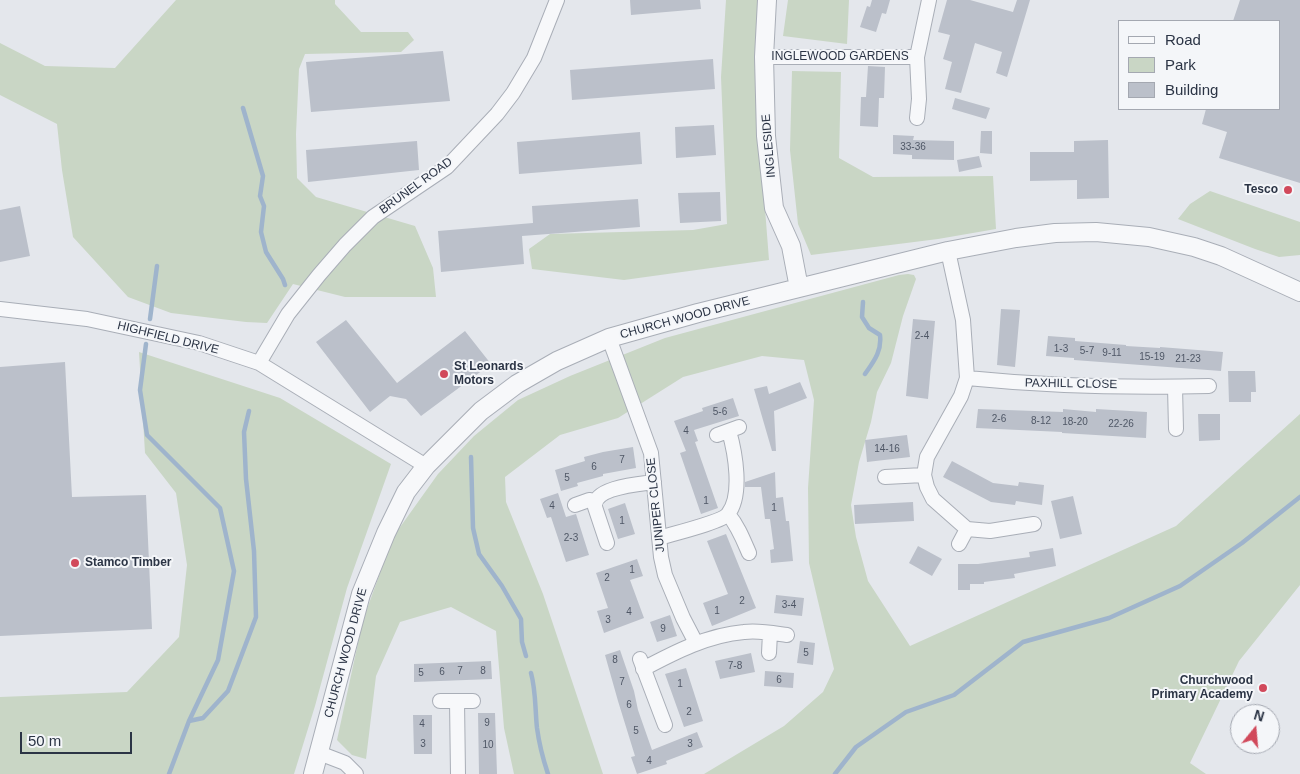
<!DOCTYPE html>
<style>
body{margin:0}
#map{position:relative;width:1300px;height:774px;overflow:hidden;background:#e4e7ec;font-family:Arial,sans-serif}
canvas{display:block}
.legend{position:absolute;left:1118px;top:20px;width:162px;height:90px;box-sizing:border-box;background:#f4f6f9;border:1px solid #a4a8b1;margin:0;padding:6px 9px;list-style:none;font-size:15px;color:#2b3445}
.legend li{display:flex;align-items:center;gap:10px;height:25px}
.legend b{width:25px;border:1px solid #a4a8b1}
.north{position:absolute;left:1230px;top:704px;width:50px;height:50px;box-sizing:border-box;background:#f4f6f9;border:1px solid #a4a8b1;border-radius:50%;rotate:17deg;font-size:14px;font-weight:700;line-height:20px;text-align:center;color:#2b3445}
.north::after{content:'';display:block;margin:auto;width:18px;height:22px;background:#d1495b;clip-path:polygon(50% 0,100% 100%,50% 72%,0 100%)}
.scale{position:absolute;left:20px;top:732px;width:112px;height:22px;box-sizing:border-box;border:2px solid #2b3445;border-top:0;padding-left:6px;font-size:15px;line-height:18px;white-space:nowrap;color:#2b3445;-webkit-text-stroke:4px #f4f6f9;paint-order:stroke}
</style>
<div id="map">
<canvas width="1300" height="774"></canvas>
<ul class="legend">
<li><b style="height:6px;background:#f7f8fa"></b>Road</li>
<li><b style="height:14px;background:#c9d6c5"></b>Park</li>
<li><b style="height:14px;background:#bbc0ca"></b>Building</li>
</ul>
<div class="north">N</div>
<div class="scale">50 m</div>
</div>
<script>
const ctx = document.querySelector('canvas').getContext('2d');
ctx.lineJoin = 'round';
function paint(path, color) { ctx.fillStyle = color; ctx.fill(path, 'evenodd'); }
function stroke(path, color, width, dash) { ctx.strokeStyle = color; ctx.lineWidth = width; ctx.lineCap = dash ? 'butt' : 'round'; ctx.setLineDash(dash || []); ctx.stroke(path); }
function label(font, color, halo, rows, align = 'center') {
  ctx.font = font + ' Arial,sans-serif'; ctx.lineWidth = 4; ctx.setLineDash([]); ctx.textBaseline = 'middle'; ctx.strokeStyle = halo; ctx.fillStyle = color; for (const [text, x, y, turn = 0] of rows) {
    ctx.save(); ctx.translate(x, y); ctx.rotate((+turn || 0) * Math.PI / 180); ctx.textAlign = isNaN(turn) ? turn : align; if (halo) ctx.strokeText(text, 0, 0); ctx.fillText(text, 0, 0); ctx.restore();
  }
}
paint(new Path2D(`
 M176 0H335V4L361 32H408L414 40 401 52 305 54 299 69 296 134 297 178 316 197 415 226 433 268 436 297H345L293 284 267 323 246 322 171 313 128 297 73 237 62 170 57 124 0 95V43L45 66 115 68Z
 M726 0H760L758 119 769 260 624 280 532 269 529 249 550 234 693 230 727 224 721 77Z
 M788 0H849L847 44 783 36Z
 M792 71 841 72 839 158 873 177 993 176 996 229 938 239 811 255 798 224 790 150Z
 M1210 191 1300 222V255L1279 257 1255 249 1178 219 1190 204Z
 M908 274 914 275 916 279 903 316 891 363 877 392 871 422 859 462 851 505 856 537 868 581 910 646 1176 526 1300 414V585L1239 661 1190 763 1206 774H704L784 726 823 692 834 669 809 563 808 488 814 400 804 360 762 356 683 377 618 418 560 435 505 477 506 502 543 594 603 774H514L504 728 496 631 451 607 400 622 376 676 366 759 352 755 337 740 363 620 393 537 438 474 474 436 518 400 570 376 665 338 899 275Z
 M139 352 280 398 391 464 347 588 315 706 294 774H0V697L127 692 179 637 187 565 176 493 145 453Z`), '#c9d6c5');
stroke(new Path2D(`
 M243 108 263 176 260 196 264 206 261 232 266 252 283 279 285 285
 M863 302 862 317 869 328 880 335C882 351 874 361 865 374
 M150 319 157 266
 M146 344 140 390 147 435 220 508 234 571 218 660 189 721 169 774
 M471 457 473 528 479 554 502 586 521 619 522 642 526 656
 M531 673C536 691 535 709 537 728 539 743 543 759 548 774
 M189 721 203 718 228 691 256 617 254 551 246 479 244 432 249 411
 M835 774 856 747 906 712 954 695 1023 642 1109 618 1180 586 1242 543 1300 497`), '#9fb4cc', 4.5);
paint(new Path2D(`
 M630 0H700L701 9 631 15Z
 M872 0H890L886 14 882 13 876 32 860 27 867 6 870 7Z
 M947 0H970L1013 12 1017 0H1030L1007 77 996 73 1002 52 975 43 961 93 945 89 952 62 943 59 950 35 938 32Z
 M1240 0H1300V183L1219 158 1227 132 1202 124 1206 109H1279V21H1233Z
 M443 51 450 101 311 112 306 62Z
 M713 59 715 89 572 100 570 70Z
 M868 66 885 67 884 98H879L878 127 860 126 861 97H866Z
 M955 98 990 108 986 119 952 109Z
 M714 125 716 155 676 158 675 127Z
 M981 131H992V154L980 153Z
 M640 132 642 164 519 174 517 142Z
 M893 135 914 136 913 140 954 141V160L912 159V155L893 154Z
 M1108 140 1109 198 1077 199V180L1030 181V152H1074V141Z
 M417 141 419 170 308 182 306 150Z
 M979 156 982 167 959 172 957 160Z
 M720 192 721 221 680 223 678 193Z
 M638 199 640 227 522 236 524 264 441 272 438 231 533 223 532 206Z
 M20 206 30 256 0 262V210Z
 M1001 309 1020 310 1015 367 997 365Z
 M913 319 935 321 928 399 906 396Z
 M346 320 397 383 465 331 491 364 421 416 406 399 390 396 370 412 316 342Z
 M1048 336 1075 338V341L1126 345V346L1160 348V347L1223 352 1221 371 1074 360V358L1046 356Z
 M65 362 72 497 146 495 152 629 0 636V367Z
 M1228 371H1255L1256 392H1251V402H1229Z
 M800 382 807 398 774 411 776 451H772L754 389 767 386 769 394Z
 M733 398 739 416 694 430 698 441 695 442 718 508 701 514 680 453 686 451 674 421 703 411 702 408Z
 M978 409 1063 412V409L1096 412V409L1147 412 1146 438 1062 433V432L976 428Z
 M1198 414H1220V440L1199 441Z
 M907 435 910 457 867 462 865 440Z
 M633 447 636 468 603 474V476L577 483 578 486 561 491 555 470 585 461 584 457 603 452Z
 M952 461 993 483 1018 486 1019 482 1044 485 1042 505 1016 501 1015 505 991 502 943 477Z
 M775 472 776 498 783 497 786 521H789L793 561 771 563 770 550 774 549 770 519H765L761 487H745V482Z
 M558 493 566 517 576 514 589 555 566 562 551 517 547 518 540 499Z
 M1073 496 1082 534 1060 539 1051 501Z
 M913 502 914 521 855 524 854 505Z
 M625 503 635 534 618 539 608 509Z
 M726 534 756 608 712 626 703 603 728 594 707 541Z
 M918 546 942 559 932 576 909 563Z
 M1053 548 1056 566 1014 574 1015 578 984 582V584H970V590H958V564H978L1030 557 1029 552Z
 M637 559 643 576 630 580 644 618 604 633 597 611 608 608 596 573Z
 M776 595 804 598 802 616 774 613Z
 M670 615 677 636 657 642 650 622Z
 M800 641 815 643 813 665 797 663Z
 M620 650 634 691 638 710 652 750 697 732 703 747 666 761 667 764 637 774 631 757 635 756 618 701 605 655Z
 M751 653 755 672 720 679 715 661Z
 M491 661 492 679 414 682V664Z
 M686 668 703 721 684 727 665 674Z
 M765 671 794 673 793 688 764 686Z
 M478 713H495L497 774H479Z
 M413 715H432V754H414Z`), '#bbc0ca');
const minor = new Path2D(`
 M764 57H917
 M917 118 919 99 917 57 929 0
 M948 251 963 320 967 378 961 396 927 457 924 475 927 487 933 499 967 529 990 531 1034 524
 M0 309 87 319 199 343 259 363 426 466
 M609 338 651 453 661 557 665 575 683 618 696 643
 M259 363 288 314 319 275 345 245 373 217 447 167 497 114 513 93 534 58 557 0
 M967 378C1047 386 1129 388 1209 386
 M1175 387 1176 429
 M717 435 739 427
 M885 477 924 475
 M575 505 589 500 595 501
 M728 514C738 526 743 539 749 553
 M659 538C672 534 722 522 728 514 743 495 735 452 729 431
 M607 543 595 507C593 487 640 484 654 482
 M959 544 967 529
 M769 653 770 633
 M640 659 665 725
 M643 669C675 652 708 635 744 632 758 630 773 633 787 635
 M440 701H473
 M457 701 458 774
 M319 753 345 763 356 774`);
const tertiary = new Path2D(`
 M767 0 764 57 766 136 774 208 791 246 799 288
 M313 774 361 594 386 533 406 492 426 466 481 411 517 384 557 361 609 338 698 313 948 251 1016 238 1055 233 1096 232 1149 237 1194 247 1221 256 1300 292`);
stroke(minor, '#a9aeb7', 16);
stroke(tertiary, '#a9aeb7', 20);
stroke(minor, '#f7f8fa', 14);
stroke(tertiary, '#f7f8fa', 18);
for (const [x, y, r, color] of [
 [1288,190,5,"#d1495b"],
 [444,374,5,"#d1495b"],
 [75,563,5,"#d1495b"],
 [1263,688,5,"#d1495b"]
]) { const dot = new Path2D(); dot.arc(x, y, r, 0, 2 * Math.PI); ctx.fillStyle = color; ctx.fill(dot); stroke(dot, '#f4f6f9', 2); }
label('10px', '#4f5766', null, [
 ["33-36",913,147],
 ["2-4",922,336],
 ["1-3",1061,349],
 ["5-7",1087,351],
 ["9-11",1112,353],
 ["15-19",1152,357],
 ["21-23",1188,359],
 ["5-6",720,412],
 ["2-6",999,419],
 ["8-12",1041,421],
 ["18-20",1075,422],
 ["22-26",1121,424],
 ["4",686,431],
 ["14-16",887,449],
 ["7",622,460],
 ["6",594,467],
 ["5",567,478],
 ["1",706,501],
 ["4",552,506],
 ["1",774,508],
 ["1",622,521],
 ["2-3",571,538],
 ["1",632,570],
 ["2",607,578],
 ["2",742,601],
 ["3-4",789,605],
 ["1",717,611],
 ["4",629,612],
 ["3",608,620],
 ["9",663,629],
 ["5",806,653],
 ["8",615,660],
 ["7-8",735,666],
 ["7",460,671],
 ["8",483,671],
 ["6",442,672],
 ["5",421,673],
 ["6",779,680],
 ["7",622,682],
 ["1",680,684],
 ["6",629,705],
 ["2",689,712],
 ["9",487,723],
 ["4",422,724],
 ["5",636,731],
 ["3",423,744],
 ["3",690,744],
 ["10",488,745],
 ["4",649,761]
]);
label('12px', '#2b3445', '#f4f6f9', [
 ["INGLEWOOD GARDENS",840,57],
 ["INGLESIDE",769,146,-95],
 ["BRUNEL ROAD",416,186,-36],
 ["CHURCH WOOD DRIVE",685,318,-15],
 ["HIGHFIELD DRIVE",168,338,14],
 ["PAXHILL CLOSE",1071,384,1],
 ["JUNIPER CLOSE",656,505,-96],
 ["CHURCH WOOD DRIVE",346,653,-75]
]);
label('bold 12px', '#2b3445', '#f4f6f9', [
 ["Tesco",1278,190],
 ["St Leonards",454,367,"left"],
 ["Motors",454,381,"left"],
 ["Stamco Timber",85,563,"left"],
 ["Churchwood",1253,681],
 ["Primary Academy",1253,695]
], 'right');
</script>
